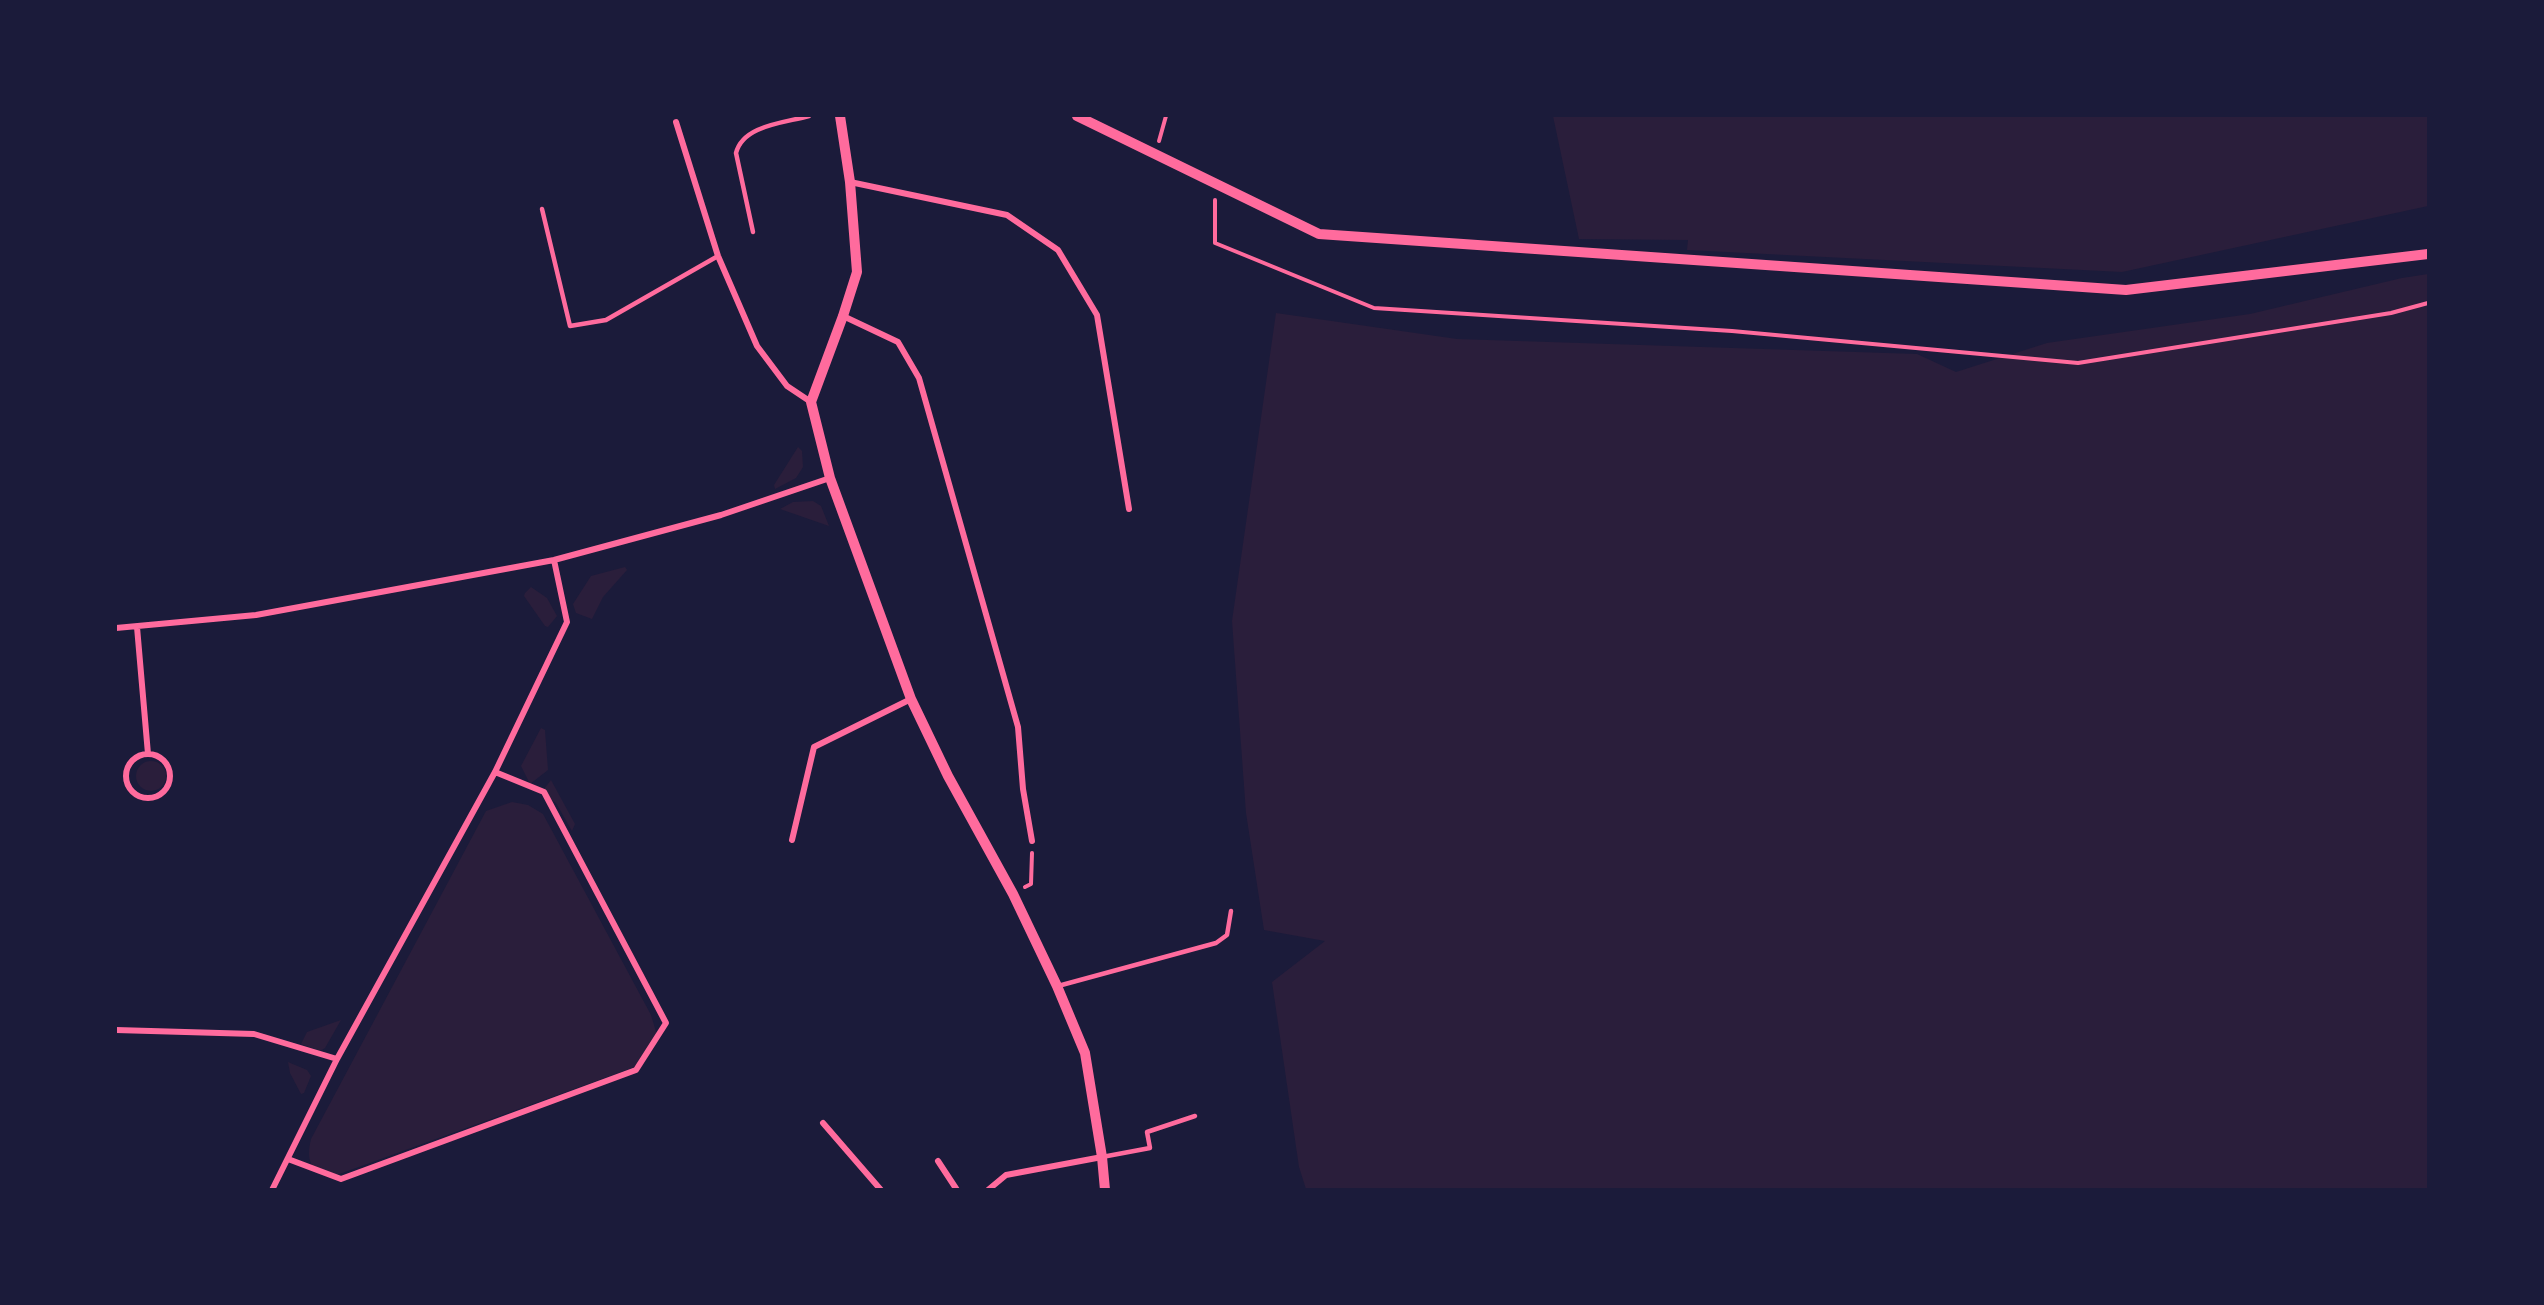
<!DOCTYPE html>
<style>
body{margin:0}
#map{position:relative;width:2544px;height:1305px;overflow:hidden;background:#1b1b3a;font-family:"Alegreya Sans",sans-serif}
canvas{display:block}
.frame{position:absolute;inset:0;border:117px solid #1b1b3a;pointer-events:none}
</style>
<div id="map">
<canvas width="2544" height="1305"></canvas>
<div class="frame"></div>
</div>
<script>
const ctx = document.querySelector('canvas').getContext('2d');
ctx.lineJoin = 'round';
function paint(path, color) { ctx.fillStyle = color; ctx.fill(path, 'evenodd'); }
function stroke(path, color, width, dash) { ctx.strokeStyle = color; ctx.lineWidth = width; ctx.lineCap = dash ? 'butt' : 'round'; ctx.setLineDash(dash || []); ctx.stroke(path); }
paint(new Path2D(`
 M1553 116H2428V206L2122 272 1687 250 1688 240 1579 239Z
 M2428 274V1189H1306L1299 1167 1272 982 1325 941 1264 930 1246 813 1232 621 1276 313 1457 339 1917 354 1956 372 2047 343 2250 314 2402 278Z
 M798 447 802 451 803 467 796 478 775 489 774 485Z
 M813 501 821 506 829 526 780 509 793 502Z
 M625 567 627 570 603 597 592 619 576 613 573 604 591 576Z
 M531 587 547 598 557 616 548 627 545 626 524 596 525 593Z
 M541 728 545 730 548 770 530 784 521 766Z
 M136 776a15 15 0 1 1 30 0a15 15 0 1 1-30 0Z
 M551 780 575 824 572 831 556 803 541 793Z
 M512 802 528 805 543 814 651 1015 657 1035 645 1058 632 1068 331 1177C310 1170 306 1161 311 1139L486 811Z
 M341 1020 325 1048 320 1051 301 1044 307 1032Z
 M288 1062 307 1070 311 1076 304 1093 301 1094 290 1073Z`), '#2a1e3b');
stroke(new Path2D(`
 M1159 141 1166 116
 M1215 200V243L1374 308 1732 331 2078 363 2391 313 2428 303
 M1025 887 1031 884 1032 853`), '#ff6b9d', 4);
stroke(new Path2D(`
 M542 209 570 326 606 320 718 256
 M753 232 736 153C743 125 784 123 809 116
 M1058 986 1216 943 1227 935 1231 911
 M1102 1157 1150 1148 1147 1132 1195 1116`), '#ff6b9d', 4.5);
stroke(new Path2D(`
 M676 122 718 256 757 346 787 386 811 402
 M850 182 1007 215 1058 250 1097 315 1129 509
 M843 316 898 342 919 378 1018 727 1023 789 1032 841
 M137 627 148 754
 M116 628 256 615 554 560 721 515 830 478
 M126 776a22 22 0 1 1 44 0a22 22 0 1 1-44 0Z
 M792 840 814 747 911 699
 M116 1030 254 1034 337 1059
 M823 1123 881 1190
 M288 1159 341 1179 636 1070 666 1023 544 792 495 772
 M938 1161 957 1190
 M272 1190 337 1059 495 772 567 622 554 560
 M988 1190 1006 1175 1102 1157`), '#ff6b9d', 6);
stroke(new Path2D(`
 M840 116 850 182 857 272 843 316 811 402 830 478 911 699 948 776 1013 894 1057 986 1085 1053 1102 1157 1105 1190
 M1077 116 1319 234 2126 290 2428 254`), '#ff6b9d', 10);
</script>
